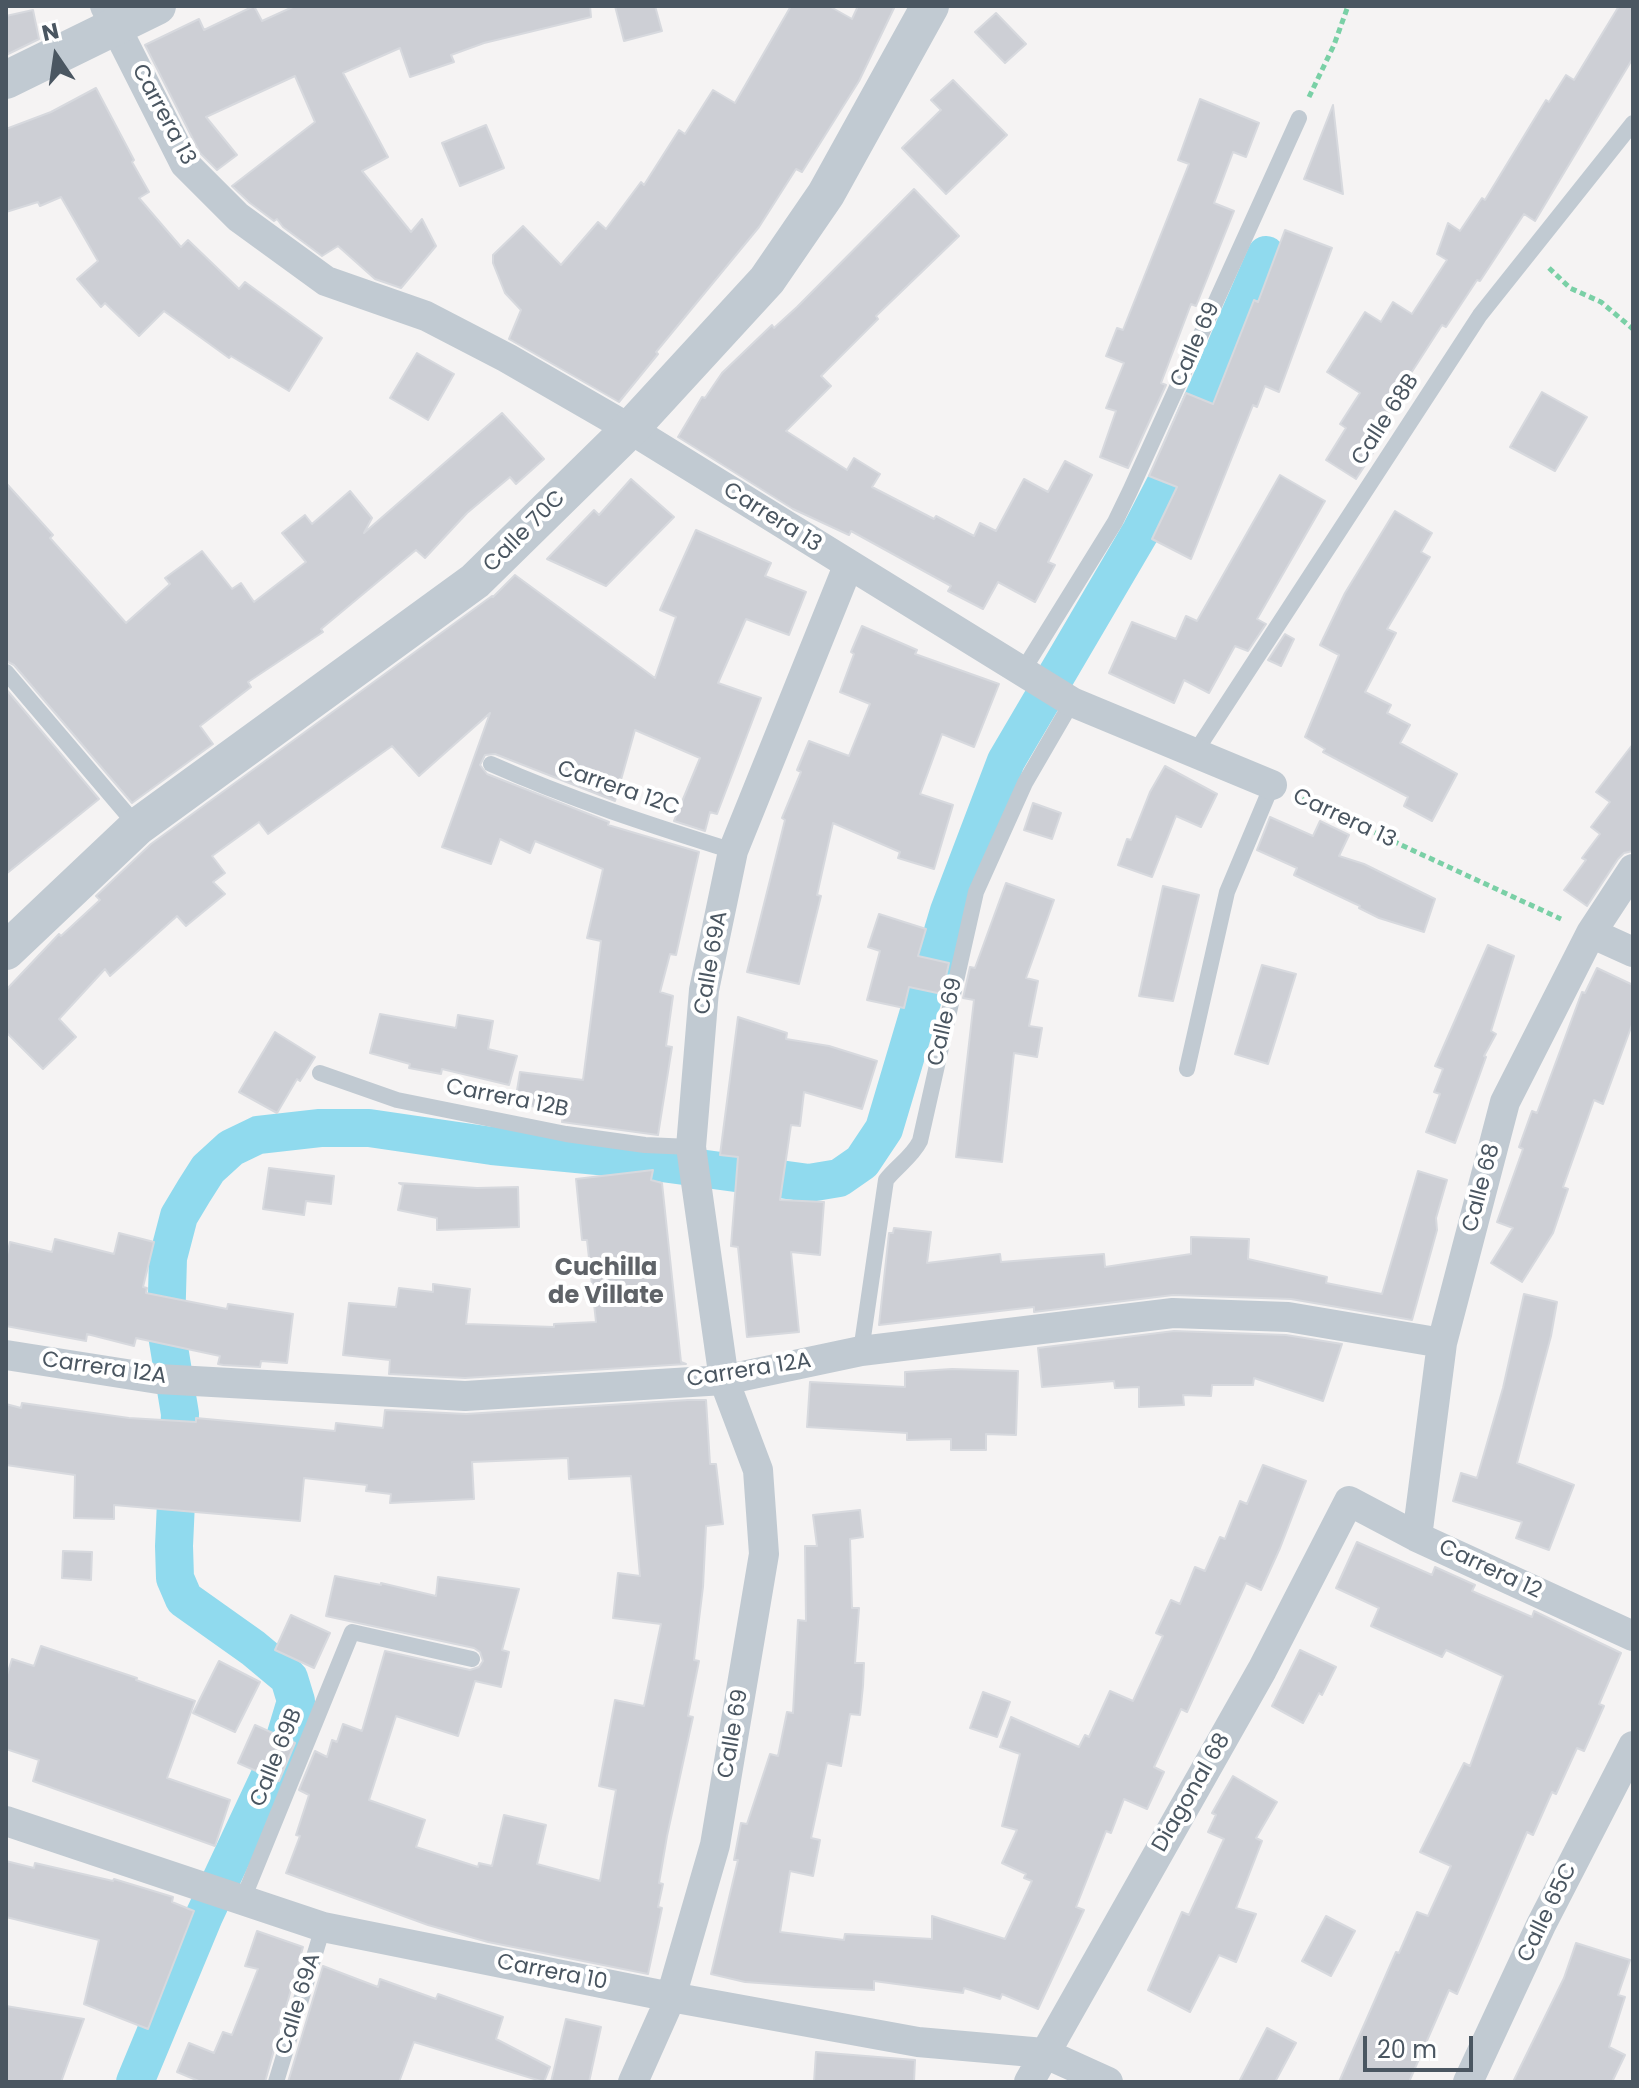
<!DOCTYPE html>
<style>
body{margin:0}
#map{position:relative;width:1639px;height:2088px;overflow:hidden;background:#f5f3f3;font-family:Poppins,sans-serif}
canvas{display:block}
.frame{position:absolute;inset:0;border:8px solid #4a5661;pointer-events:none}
.north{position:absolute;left:16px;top:16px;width:80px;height:80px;-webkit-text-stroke:6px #fff;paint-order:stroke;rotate:347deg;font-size:22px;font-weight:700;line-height:32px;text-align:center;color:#4a5661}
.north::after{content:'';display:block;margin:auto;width:28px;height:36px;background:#4a5661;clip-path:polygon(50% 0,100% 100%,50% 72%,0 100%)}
.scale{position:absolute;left:1363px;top:2036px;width:110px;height:36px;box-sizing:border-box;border:4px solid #4a5661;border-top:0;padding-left:10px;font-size:24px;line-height:28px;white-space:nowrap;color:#4a5661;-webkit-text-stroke:6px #fff;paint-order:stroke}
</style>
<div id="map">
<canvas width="1639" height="2088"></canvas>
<div class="frame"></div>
<div class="north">N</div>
<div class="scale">20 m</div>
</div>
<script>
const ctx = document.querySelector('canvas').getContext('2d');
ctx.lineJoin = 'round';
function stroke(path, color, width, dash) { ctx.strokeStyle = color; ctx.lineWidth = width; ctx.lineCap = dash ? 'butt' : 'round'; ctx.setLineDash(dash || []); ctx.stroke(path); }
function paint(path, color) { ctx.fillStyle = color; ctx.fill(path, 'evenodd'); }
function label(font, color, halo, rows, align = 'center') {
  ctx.font = font + ' Poppins,sans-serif'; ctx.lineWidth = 8; ctx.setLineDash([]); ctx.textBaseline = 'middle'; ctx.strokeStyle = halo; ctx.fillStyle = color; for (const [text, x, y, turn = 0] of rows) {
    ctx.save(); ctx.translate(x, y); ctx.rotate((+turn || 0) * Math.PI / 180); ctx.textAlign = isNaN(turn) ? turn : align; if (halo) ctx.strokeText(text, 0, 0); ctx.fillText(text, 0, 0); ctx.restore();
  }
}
stroke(new Path2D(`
 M135 2082 204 1916 280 1754 296 1701 289 1678 253 1648 184 1599 175 1578 174 1546 180 1414 166 1329 168 1258 179 1216 194 1191 208 1169 231 1148 258 1135 320 1128H369L492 1146 640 1160 809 1183 839 1178 862 1162 884 1129 949 911 1006 761 1141 531 1170 475 1266 255`), '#90daee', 38);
const building = new Path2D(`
 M254 6 262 21 295 6H590L591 17 484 43 451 55 454 62 410 77 400 48 343 73 388 157 362 171 411 232 422 219 436 246 401 288 375 279 338 246 322 256 283 227 277 219 274 221 250 203 232 186 315 122 295 76 206 117 237 155 217 170 200 153 145 45 199 19 204 30Z
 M615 6H655L662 31 624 41Z
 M791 6H829L852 19 858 6H895L859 81 802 172 796 169 759 227 656 352 658 354 619 402 509 339 521 310 505 293 493 263V255L523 226 561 265 598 222 606 229 641 182 644 185 679 130 685 134 713 90 735 103Z
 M1619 6H1633V58L1535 221 1524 214 1480 281 1477 280 1446 327 1442 325 1404 384 1406 386 1385 419 1392 424 1356 479 1326 460 1346 428 1340 424 1360 393 1327 372 1365 312 1381 322 1393 302 1412 314 1447 260 1437 254 1448 223 1460 231 1482 198 1485 200 1546 100 1549 102 1566 75 1574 80Z
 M33 10 39 39 6 55V16Z
 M996 13 1026 44 1005 63 975 32Z
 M953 80 1007 135 946 194 902 148 941 110 931 100Z
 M96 88 134 160 132 162 149 192 139 198 181 247 188 240 239 289 245 282 322 338 289 391 231 356 229 358 164 311 139 336 105 303 101 307 77 279 98 261 61 197 40 206 38 202 6 212V129L51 112Z
 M1200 99 1259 123 1246 157 1233 152 1214 203 1234 211 1196 306 1191 304 1161 383 1166 385 1128 468 1100 457 1116 411 1106 408 1124 363 1106 356 1117 328 1123 330 1189 164 1178 160Z
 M1333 105 1343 194 1304 179Z
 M486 125 504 168 460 186 442 143Z
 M914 189 959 236 876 316 878 319 821 376 831 386 786 431 847 470 854 458 880 474 872 487 934 519 936 516 974 536 980 523 996 531 1024 479 1048 492 1065 461 1092 475 1048 562 1055 565 1035 602 998 582 983 609 948 591 951 586 851 531 849 535 793 509 678 437 702 397 705 398 722 373 772 325 774 328 797 307Z
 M1285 230 1332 248 1279 392 1265 386 1257 407 1253 405 1191 559 1152 539 1177 487 1149 476 1186 393 1213 404 1254 300 1258 302Z
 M417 353 454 374 428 420 390 398Z
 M1542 392 1587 417 1555 471 1510 447Z
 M502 413 544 459 516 484 510 477 467 513 425 558 416 550 321 629 323 632 248 682 251 687 200 726 213 744 132 803 14 665 6 661V483L53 535 50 538 126 623 170 584 165 578 202 551 232 589 241 583 254 602 306 562 282 533 305 515 312 524 350 491 372 518 364 533Z
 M1280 475 1325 501 1257 619 1266 624 1248 651 1235 646 1209 693 1184 680 1174 703 1109 673 1132 622 1176 639 1186 616 1197 621Z
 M631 479 674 517 606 586 547 559 594 510 599 515Z
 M1395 511 1432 533 1421 552 1430 557 1387 629 1396 633 1365 692 1391 705 1387 713 1410 725 1400 743 1457 774 1432 821 1404 806 1408 797 1323 752 1325 749 1305 737 1339 655 1320 645 1345 593Z
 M696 530 771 563 765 576 806 592 789 635 746 619 718 683 761 698 717 814 710 812 705 831 674 821 700 758 635 730 615 801 495 754 485 755 480 765 487 774 609 822 608 825 699 852 676 955 670 954 660 992 673 996 666 1046 672 1047 658 1135 562 1122 563 1112 515 1103 520 1072 583 1080 601 941 587 938 603 869 535 841 530 853 500 839 491 864 442 847 490 713 419 776 392 746 268 834 259 822 212 856 225 873 213 882 225 894 186 926 177 916 110 976 105 969 59 1019 76 1037 43 1069 6 1032V990L59 934 61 936 100 900 96 896 151 844 492 596 493 597 515 575 655 678 676 617 660 610Z
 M862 626 917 650 915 654 999 684 974 747 942 734 920 794 953 805 934 869 898 858 900 852 833 823 817 895 821 896 799 984 747 972 785 820 782 818 801 772 797 770 809 741 849 756 870 704 840 692 854 654 851 652Z
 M1285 634 1294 639 1281 666 1268 660Z
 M6 689 99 799 6 874Z
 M1633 744V851L1624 853 1618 859 1587 906 1564 890 1586 860 1582 858 1600 834 1591 827 1610 802 1596 792Z
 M1165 766 1217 794 1201 827 1176 816 1152 877 1118 865 1127 839 1131 840 1150 792Z
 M1033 803 1061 813 1052 839 1024 830Z
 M1270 817 1313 836 1320 821 1349 835 1339 856 1364 864 1435 899 1424 932 1379 918 1359 908 1360 906 1294 875 1297 868 1257 850Z
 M1006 883 1054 900 1026 978 1038 981 1029 1026 1042 1028 1037 1057 1014 1053 1002 1162 956 1157 974 1000 963 998 970 967 975 968Z
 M1163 886 1199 895 1173 1001 1139 996Z
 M879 914 926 929 918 956 949 963 942 994 909 987 904 1008 867 1000 880 951 868 947Z
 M1488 945 1514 956 1491 1031 1496 1034 1484 1056 1486 1057 1455 1143 1426 1132 1440 1094 1434 1092 1443 1069 1435 1066Z
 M1262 965 1296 974 1268 1064 1235 1054Z
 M1597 968 1633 985V1022L1603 1104 1594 1100 1563 1187 1568 1189 1553 1233 1522 1282 1491 1263 1513 1228 1497 1222 1523 1149 1519 1147 1532 1111 1537 1113 1582 992 1585 993Z
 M380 1014 456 1028 458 1015 493 1021 488 1049 517 1056 509 1085 442 1069 441 1074 409 1068 410 1064 370 1053Z
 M738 1017 787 1033 786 1039 829 1046 877 1061 862 1109 804 1092 800 1126 791 1125 780 1200 824 1202 820 1255 791 1252 799 1332 747 1337 738 1247 731 1246 738 1157 720 1155Z
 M275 1032 315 1057 300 1081 297 1079 277 1113 239 1092Z
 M269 1168 334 1176 331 1204 306 1201 304 1215 263 1209Z
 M653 1170 651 1180 662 1183 681 1362 686 1364 465 1378 389 1374 390 1360 343 1355 349 1303 396 1307 399 1288 433 1292V1284L470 1289 466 1324 554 1327V1324L596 1322 587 1240H582L576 1179Z
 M1418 1171 1447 1180 1436 1218 1437 1230 1412 1320 1291 1299 1173 1295 1034 1312V1307L879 1325 889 1233H893L894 1228 931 1232 927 1263 1000 1254 1001 1262 1104 1254 1105 1267 1191 1254V1237L1249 1239 1248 1259 1327 1277 1326 1283 1382 1294Z
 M399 1183 477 1188 518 1187 519 1227 437 1230V1218L398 1210 403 1185Z
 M119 1233 154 1242 143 1287 147 1288 146 1293 227 1309 228 1304 293 1314 287 1363 261 1361 260 1367 223 1365 218 1364 220 1356 136 1338 134 1346 87 1334 86 1341 6 1326V1259L10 1242 52 1252 55 1239 114 1254Z
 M1524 1294 1557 1302 1551 1336 1517 1463 1574 1485 1549 1550 1516 1538 1522 1522 1453 1501 1461 1473 1477 1478 1503 1388Z
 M1174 1331 1286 1335 1342 1344 1323 1401 1254 1378 1253 1385H1212L1211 1396 1183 1395 1184 1405 1139 1407V1387L1115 1388 1114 1381 1042 1387 1038 1348Z
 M952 1369 1018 1371 1016 1435 986 1434V1450H951V1439L907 1440V1433L807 1427 810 1382 905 1387V1372Z
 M688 1400H706L710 1464H716L723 1524 706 1526 703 1587 694 1660 699 1661 688 1716 693 1717 667 1836 659 1883 663 1884 658 1907 662 1908 648 1974 488 1942 428 1925 286 1873 300 1836 296 1835 309 1795 299 1790 315 1751 327 1757 332 1740 337 1742 343 1724 362 1731 385 1651 470 1670 479 1667 483 1661 480 1652 474 1648 326 1616 335 1576 381 1585V1583L436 1596 438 1577 519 1589 502 1650 509 1652 501 1687 475 1681 458 1736 396 1716 369 1800 425 1820 416 1847 478 1867 479 1863 492 1866 504 1815 546 1825 537 1864 600 1881 616 1790 599 1786 615 1700 644 1706 661 1624 613 1618 618 1573 640 1576 631 1476 569 1479 568 1458 472 1462 474 1499 390 1503 391 1494 366 1491 367 1485 304 1478 300 1521 114 1505V1519L74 1518 75 1475 6 1465V1404L21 1408 22 1403 129 1418 196 1422V1418L335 1431 336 1423 383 1428 385 1410 466 1414Z
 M1263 1465 1306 1481 1280 1548 1261 1590 1246 1583 1187 1712 1181 1709 1154 1767 1164 1772 1147 1809 1124 1799 1111 1833 1106 1831 1076 1907 1084 1910 1038 2009 1002 1994 1000 1999 964 1988 963 1993 874 1981V1990L814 1987 745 1982 711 1974 738 1860H734L741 1823 747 1824 770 1754 778 1756 787 1712 793 1713 798 1620 806 1621 805 1546H817L813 1515 860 1510 863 1537 850 1539 852 1608H859L855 1663H864L863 1686 860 1715 850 1714 841 1766 827 1763 811 1838 820 1840 813 1876 790 1871 780 1932 844 1940 845 1934 932 1939V1916L1005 1939 1032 1881 1024 1878 1026 1874 1002 1863 1017 1830 1002 1826 1020 1754 1000 1747 1011 1717 1079 1747 1085 1735 1089 1737 1110 1691 1133 1701 1163 1636 1156 1633 1171 1600 1180 1604 1195 1567 1205 1571 1220 1537 1225 1539 1240 1501 1247 1504Z
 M1357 1542 1432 1575 1435 1567 1475 1585 1472 1591 1532 1617 1534 1611 1621 1653 1599 1704 1604 1706 1584 1751 1577 1748 1556 1794 1552 1792 1533 1835 1527 1832 1457 1994 1449 1990 1409 2082H1339L1396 1952 1399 1953 1417 1912 1428 1916 1451 1866 1420 1852 1464 1763 1470 1766 1503 1676 1446 1650 1442 1657 1371 1626 1379 1608 1336 1588Z
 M63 1551 92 1552 91 1580 62 1578Z
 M291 1615 330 1633 314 1668 275 1650Z
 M41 1646 137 1678 136 1680 195 1701 167 1778 230 1800 215 1846 33 1781 39 1760 6 1749V1678L12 1659 34 1666Z
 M1300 1650 1336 1667 1322 1695 1319 1693 1303 1723 1272 1706Z
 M219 1661 260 1682 235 1732 193 1713Z
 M983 1692 1010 1702 997 1737 970 1728Z
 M255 1725 295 1743 279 1781 238 1763Z
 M1233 1776 1277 1802 1256 1838 1262 1841 1236 1908 1256 1914 1236 1962 1219 1955 1190 2012 1148 1990 1182 1912 1189 1915 1224 1839 1208 1832 1216 1815 1212 1813Z
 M6 1861 34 1868 35 1863 113 1881 114 1879 173 1897 172 1902 194 1911 148 2029 84 2004 99 1940 6 1917Z
 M1326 1916 1355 1931 1331 1976 1302 1961Z
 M257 1931 303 1947 265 2082H201L177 2072 189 2043 214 2053 223 2032 232 2035 258 1969 245 1966Z
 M1576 1943 1630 1960 1618 1995 1625 1997 1609 2047 1625 2055 1612 2082H1513L1564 1978Z
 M323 1966 378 1987 380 1979 436 1999 438 1994 503 2017 496 2039 550 2067 544 2082 414 2042 399 2082H288Z
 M6 2006 84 2019 61 2082H6Z
 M566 2019 601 2027 589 2082H551Z
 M1267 2028 1296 2043 1275 2082H1239Z
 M816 2052 915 2060 914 2082H814Z`);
paint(building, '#cdcfd5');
stroke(building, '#d7d9de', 2);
stroke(new Path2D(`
 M1309 97 1334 45 1348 6
 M1549 268 1570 288 1601 302 1633 329
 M1302 799 1561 919`), '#7ad0a6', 5, [6, 4]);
stroke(new Path2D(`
 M6 672 137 826
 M1022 672 1115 522 1130 491 1299 118
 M1194 754 1480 315 1633 123
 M491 764C570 799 650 825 733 851
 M1187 1069 1227 892 1272 785
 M320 1073 397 1100 566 1134 645 1145 691 1147
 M861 1351 886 1180C897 1166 912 1157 920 1141L976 892 1025 783 1072 702
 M243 1899 352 1632 472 1659
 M276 2082 323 1927`), '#c1cad2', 16);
stroke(new Path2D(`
 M105 6 185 164 238 217 326 281 426 316 507 358 630 429 1072 702 1272 785
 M1591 933 1633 952
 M6 1355 158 1379 465 1396 724 1380 861 1351 1173 1313 1288 1317 1442 1343
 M1417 1537 1442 1343 1505 1102 1591 933 1633 869
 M6 1821 323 1927 671 1997 918 2042 1044 2053 1108 2082
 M633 2082 671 1997 715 1845 764 1554 758 1470 724 1380 691 1147 704 990 733 851 848 566
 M1029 2082 1262 1670 1349 1501 1417 1537 1633 1636
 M1468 2082 1541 1925 1633 1746`), '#c1cad2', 30);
stroke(new Path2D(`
 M6 80 157 6
 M6 951 137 827 475 581 630 429 767 280 826 194 930 6`), '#c1cad2', 38);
label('22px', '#4a5661', '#fff', [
 ["Carrera 13",163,115,62],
 ["Calle 69",1196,345,-66],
 ["Calle 68B",1386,420,-57],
 ["Carrera 13",772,518,32],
 ["Calle 70C",525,532,-45],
 ["Carrera 12C",618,789,19],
 ["Carrera 13",1344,819,25],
 ["Calle 69A",712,963,-80],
 ["Calle 69",946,1022,-77],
 ["Carrera 12B",507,1099,11],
 ["Calle 68",1482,1188,-75],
 ["Carrera 12A",104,1369,8],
 ["Carrera 12A",749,1371,-9],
 ["Carrera 12",1490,1570,25],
 ["Calle 69",734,1734,-80],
 ["Calle 69B",277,1758,-68],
 ["Diagonal 68",1192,1793,-60],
 ["Calle 65C",1548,1913,-64],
 ["Carrera 10",552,1973,11],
 ["Calle 69A",299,2004,-73]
]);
label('bold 24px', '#5f6368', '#fff', [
 ["Cuchilla",606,1269],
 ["de Villate",606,1297]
]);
</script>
